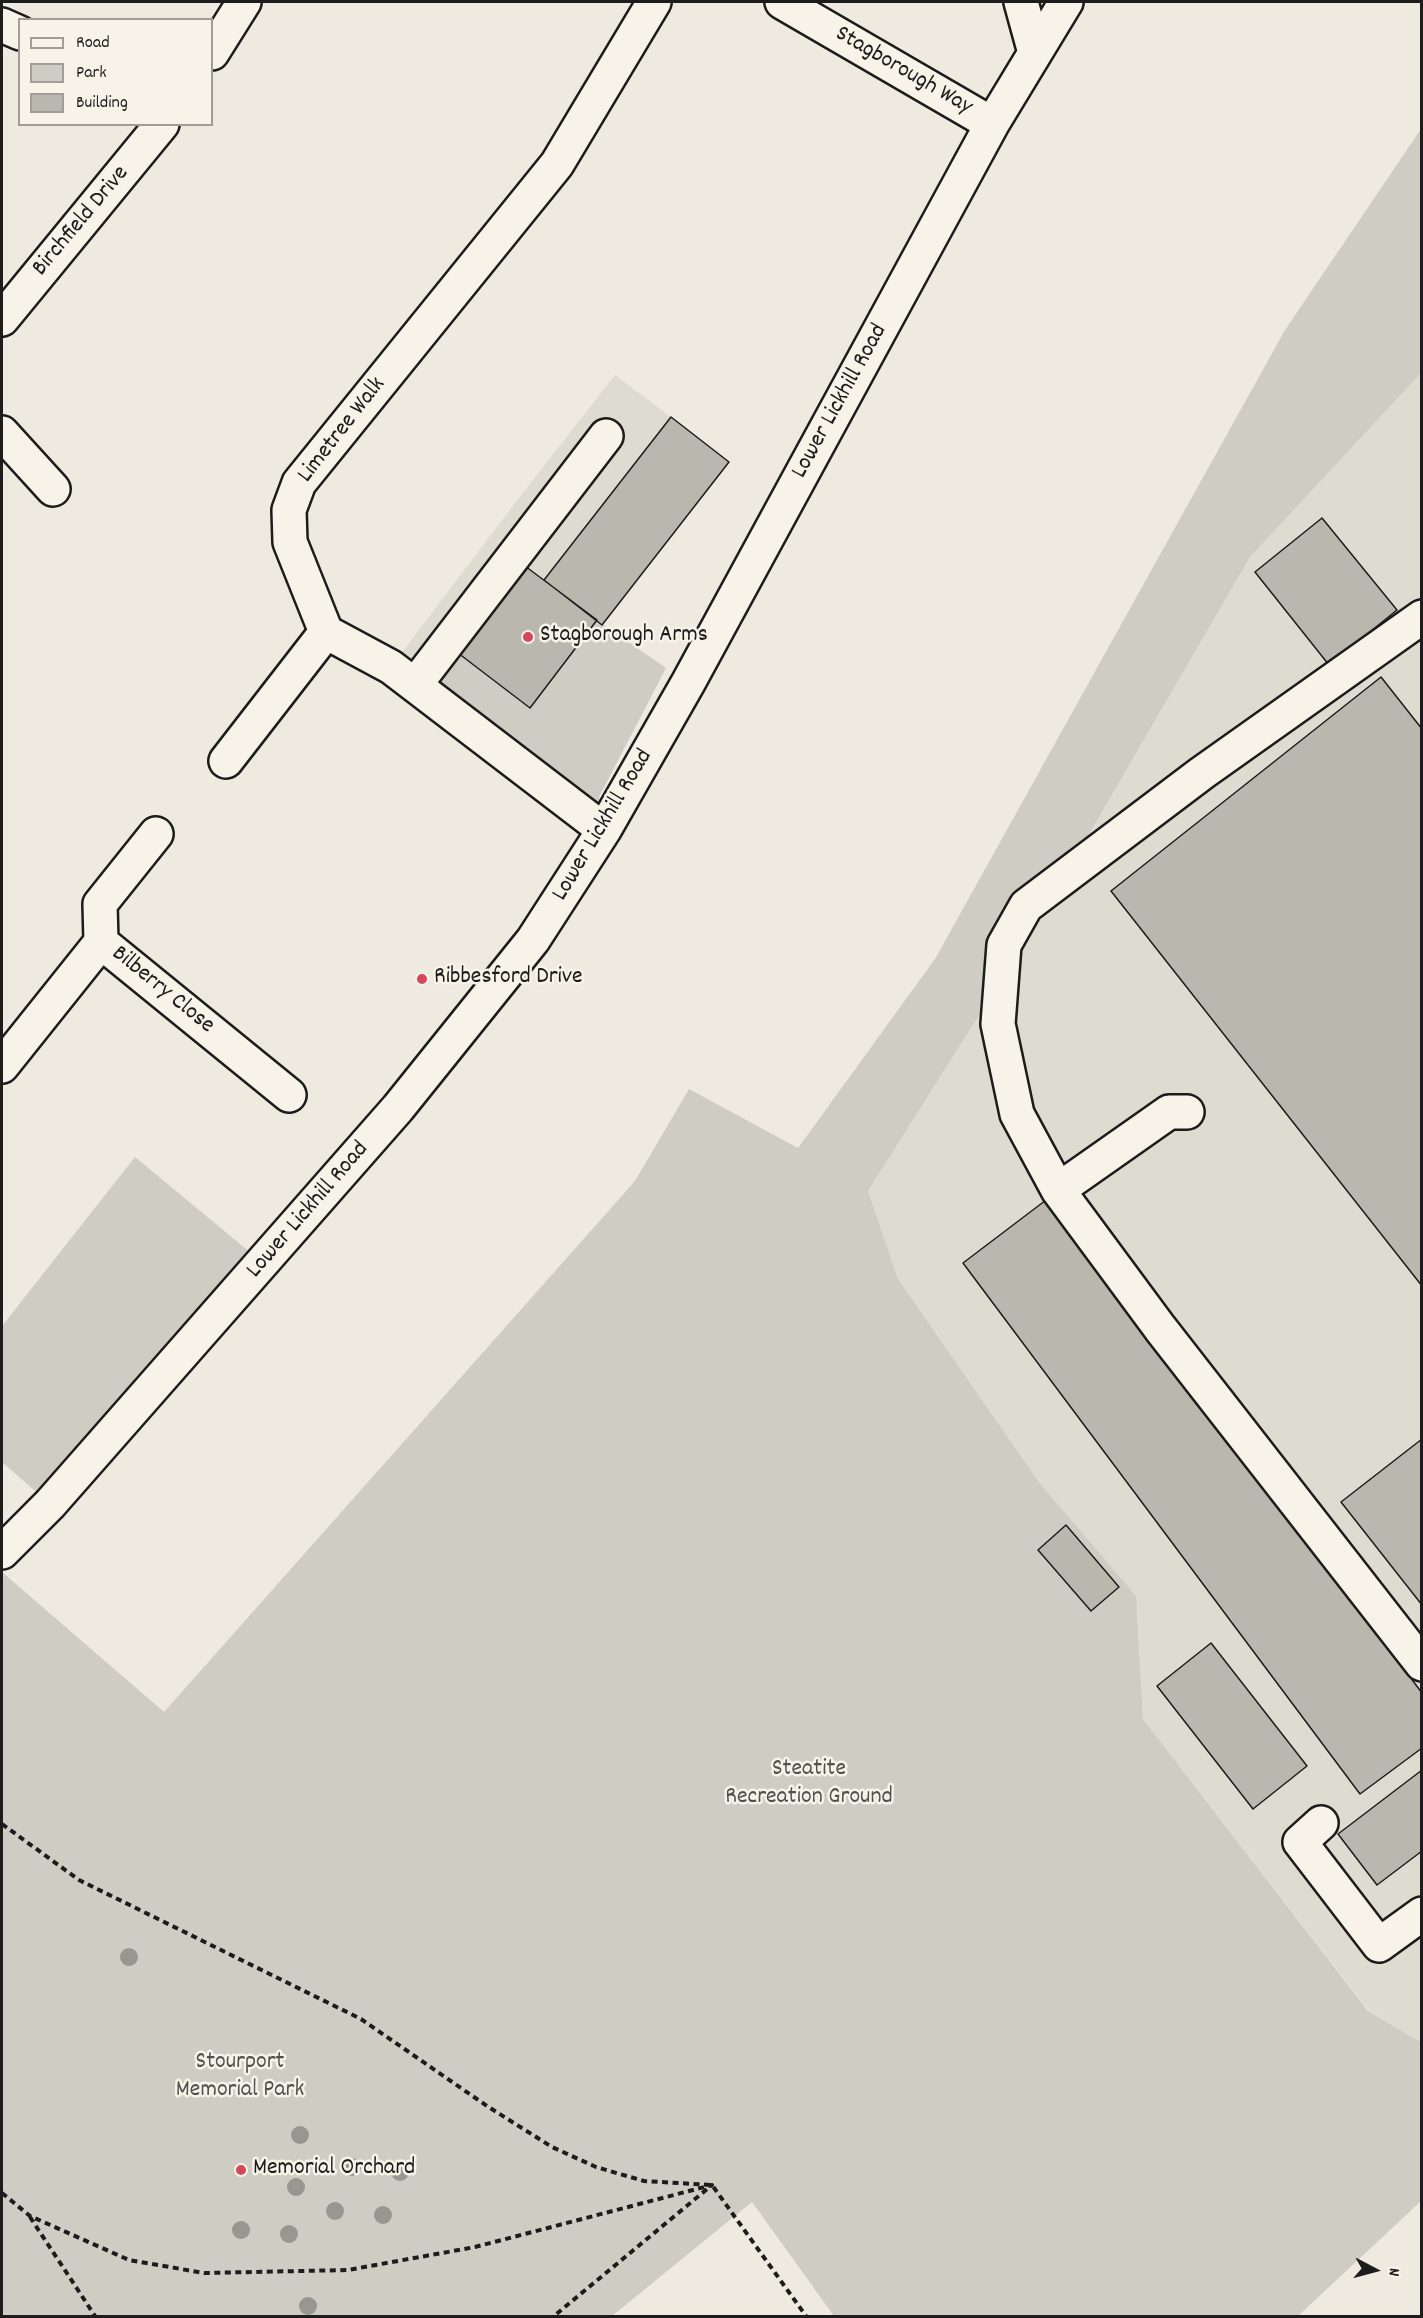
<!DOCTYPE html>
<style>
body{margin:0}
#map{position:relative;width:1423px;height:2318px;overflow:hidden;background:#eeeae0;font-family:Dekko,sans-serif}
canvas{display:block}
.frame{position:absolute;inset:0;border:3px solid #1c1c1c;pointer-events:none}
.legend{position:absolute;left:18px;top:18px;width:195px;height:108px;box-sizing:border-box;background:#f7f3e8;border:2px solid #9f9d96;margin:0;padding:8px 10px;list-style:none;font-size:18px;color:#1c1c1c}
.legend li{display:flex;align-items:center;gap:12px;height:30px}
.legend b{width:30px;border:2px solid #9f9d96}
.north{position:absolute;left:1345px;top:2240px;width:60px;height:60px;-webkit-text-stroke:4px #f7f3e8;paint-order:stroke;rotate:96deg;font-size:16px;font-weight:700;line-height:24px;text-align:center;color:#1c1c1c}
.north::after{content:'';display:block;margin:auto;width:21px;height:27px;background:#1c1c1c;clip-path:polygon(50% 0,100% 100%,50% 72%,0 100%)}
</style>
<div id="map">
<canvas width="1423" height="2318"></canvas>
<div class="frame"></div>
<ul class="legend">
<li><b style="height:8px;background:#f7f3e8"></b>Road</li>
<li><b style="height:16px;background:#cfccc3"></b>Park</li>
<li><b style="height:16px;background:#bab7af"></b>Building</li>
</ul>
<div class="north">N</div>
</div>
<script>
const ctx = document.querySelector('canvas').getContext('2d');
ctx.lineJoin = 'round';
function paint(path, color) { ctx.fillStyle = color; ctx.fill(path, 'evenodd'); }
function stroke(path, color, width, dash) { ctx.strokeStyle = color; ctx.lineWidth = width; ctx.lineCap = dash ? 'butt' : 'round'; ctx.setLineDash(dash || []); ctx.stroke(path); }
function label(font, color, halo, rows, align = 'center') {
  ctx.font = font + ' Dekko,sans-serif'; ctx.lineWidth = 5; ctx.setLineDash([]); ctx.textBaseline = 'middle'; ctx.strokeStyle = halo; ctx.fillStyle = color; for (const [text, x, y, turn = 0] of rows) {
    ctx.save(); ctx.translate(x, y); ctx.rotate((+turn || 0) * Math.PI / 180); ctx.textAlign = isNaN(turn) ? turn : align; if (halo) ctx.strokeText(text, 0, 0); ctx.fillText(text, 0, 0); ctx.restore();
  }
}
paint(new Path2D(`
 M1421 373V2042L1369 2011 1143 1719 1137 1607 1041 1485 898 1279 868 1191 1038 922 1250 557Z
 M615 375 671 417 544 580 526 566 428 694 391 667 515 503Z`), '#dedbd1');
paint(new Path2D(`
 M1421 129V373L1250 557 1038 922 868 1191 898 1279 1041 1485 1136 1596 1143 1719 1368 2011 1421 2042V2201L1298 2316H834L752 2202 612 2316H2V1572L164 1712 635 1181 689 1089 798 1148 935 959 1285 330Z
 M597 620 666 668 599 797 604 830 428 694 458 653 530 708Z
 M135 1157 263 1263 50 1504 2 1462V1326Z`), '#cfccc3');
const building = new Path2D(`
 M671 417 729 462 602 625 544 580Z
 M1322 518 1397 610 1329 665 1255 572Z
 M525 566 597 620 530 708 458 653Z
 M1381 677 1422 729V1286L1111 891Z
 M1050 1197 1422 1693V1748L1360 1794 963 1263Z
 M1422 1439V1605L1341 1502Z
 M1066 1525 1119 1587 1091 1611 1038 1550Z
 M1211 1643 1307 1766 1253 1809 1157 1686Z
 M1422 1770V1851L1377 1885 1338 1834Z`);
paint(building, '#bab7af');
stroke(building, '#1c1c1c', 1.5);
const minor = new Path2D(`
 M782 2 992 124
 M1021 2 1035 53
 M2 25 20 33
 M212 53 244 2
 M2 319 162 124
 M2 433 53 489
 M1422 617 1202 773 1026 906 1004 945 998 1024 1017 1114 1058 1190 1160 1328 1422 1664
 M415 685 606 436
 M226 761 326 632
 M604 830 391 667 326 632 290 542 289 510 299 483 557 164 654 2
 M101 942 100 904 156 834
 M2 1066 101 942 289 1095
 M1058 1190 1169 1112H1187
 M2 1552 50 1504 398 1108 533 940 604 830 688 683 992 124 1066 2
 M1321 1823 1300 1842 1379 1945 1422 1914`);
stroke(minor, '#1c1c1c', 38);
stroke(new Path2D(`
 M2 1824 79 1880 361 2019 487 2106 552 2147 596 2167 644 2181 712 2185 806 2316
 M2 2193 30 2216 129 2260 204 2273 348 2270 475 2247 712 2185 554 2316
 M30 2217 95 2316`), '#1c1c1c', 4, [6, 4.5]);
stroke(minor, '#f7f3e8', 33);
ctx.fillStyle = '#989690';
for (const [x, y] of [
 [129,1957],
 [300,2135],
 [352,2167],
 [400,2172],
 [296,2187],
 [335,2211],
 [383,2215],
 [241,2230],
 [289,2234],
 [308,2306]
]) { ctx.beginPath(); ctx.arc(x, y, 9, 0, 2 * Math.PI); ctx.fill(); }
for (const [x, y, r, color] of [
 [528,637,6,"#d1495b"],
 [422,979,6,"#d1495b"],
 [241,2170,6,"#d1495b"]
]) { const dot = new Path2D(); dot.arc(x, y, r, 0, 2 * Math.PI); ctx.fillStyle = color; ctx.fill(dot); stroke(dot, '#f7f3e8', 2); }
label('24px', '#1c1c1c', '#f7f3e8', [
 ["Stagborough Way",903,72,30],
 ["Birchfield Drive",82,222,-50],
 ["Lower Lickhill Road",841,402,-61],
 ["Limetree Walk",343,431,-52],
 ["Lower Lickhill Road",604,826,-59],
 ["Bilberry Close",162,991,39],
 ["Lower Lickhill Road",309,1211,-49]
]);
label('24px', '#1c1c1c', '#f7f3e8', [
 ["Stagborough Arms",540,637],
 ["Ribbesford Drive",434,979],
 ["Memorial Orchard",253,2170]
], 'left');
label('24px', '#52514e', '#f7f3e8', [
 ["Steatite",809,1771],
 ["Recreation Ground",809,1799],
 ["Stourport",240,2064],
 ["Memorial Park",240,2092]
]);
</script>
